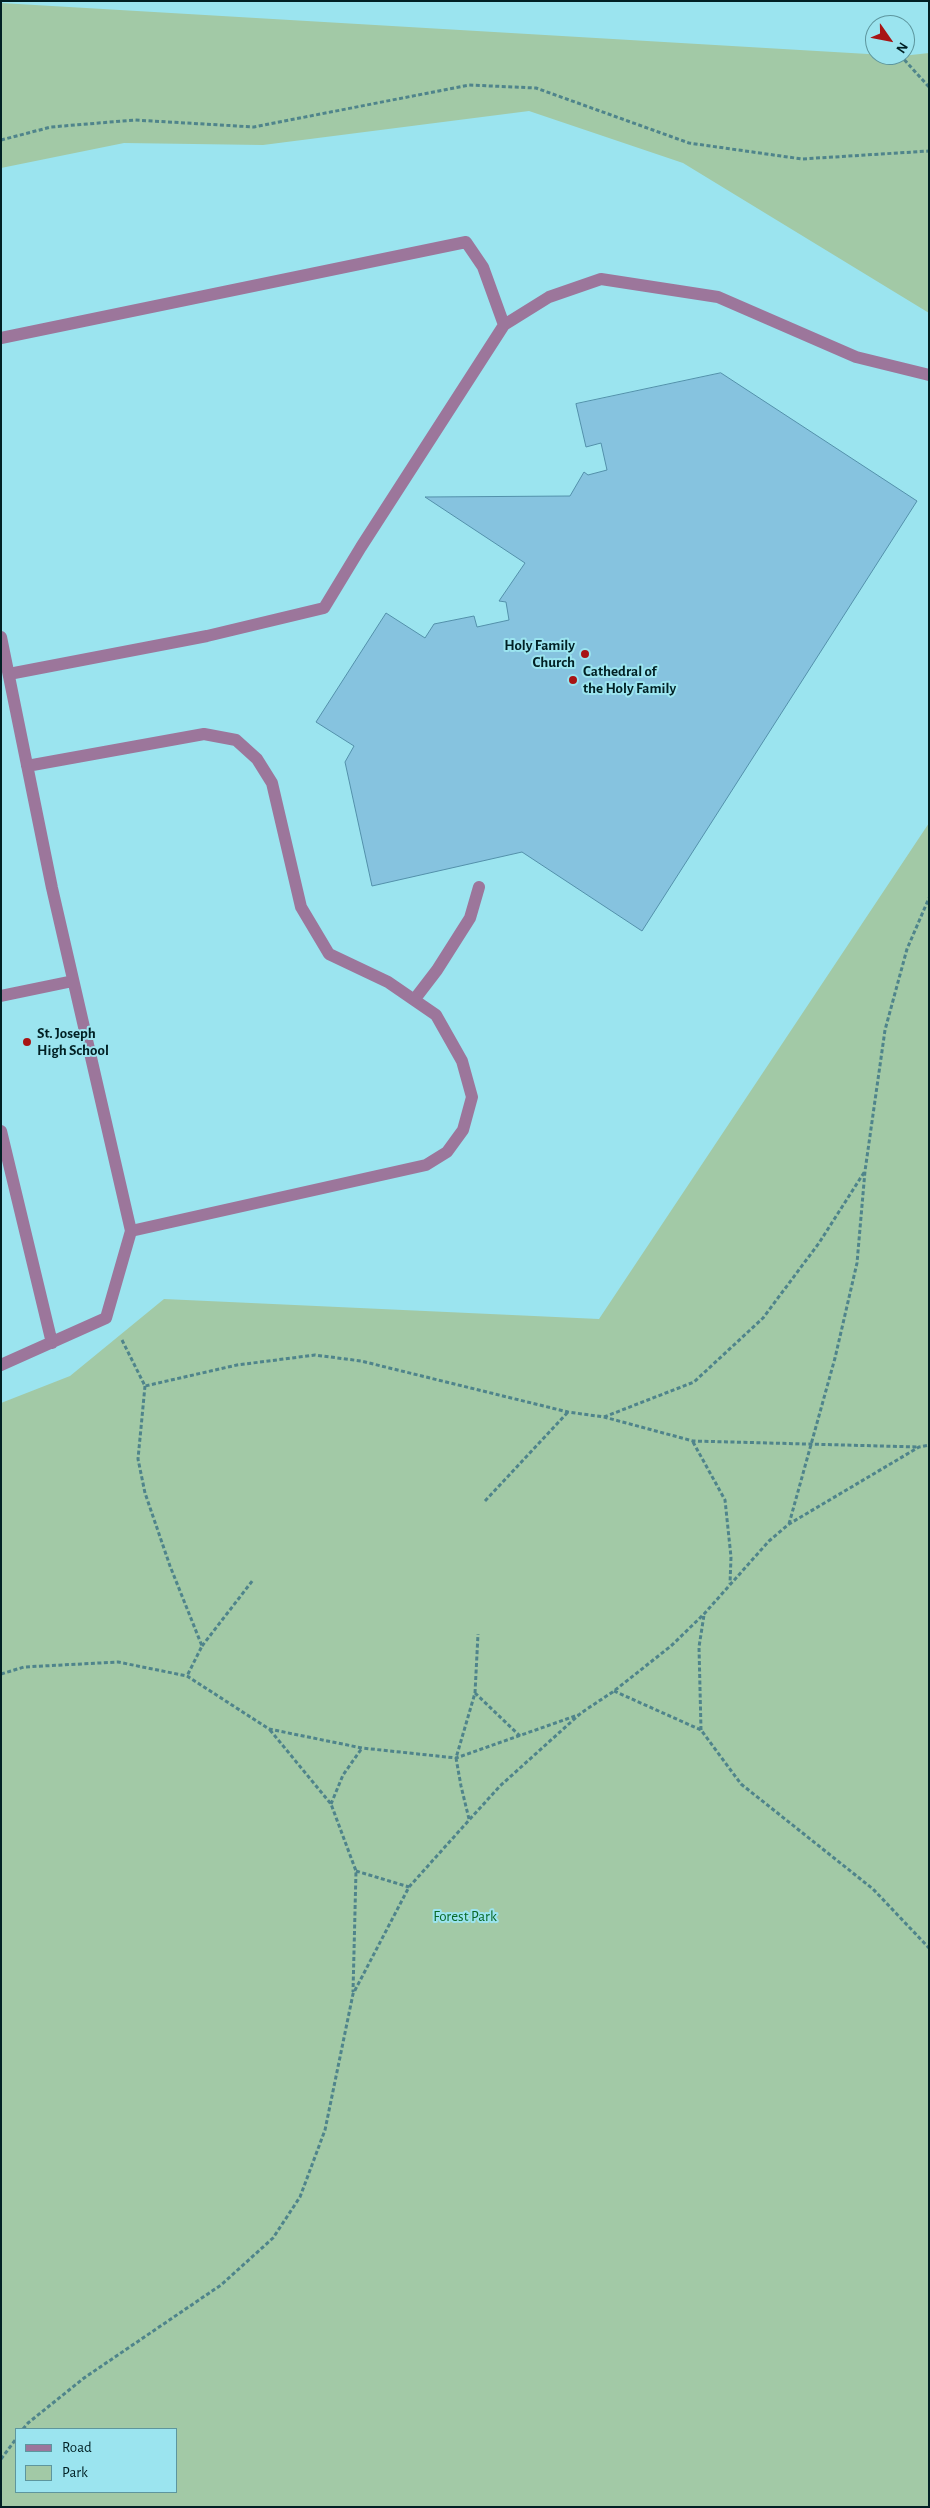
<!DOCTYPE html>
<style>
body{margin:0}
#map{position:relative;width:930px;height:2508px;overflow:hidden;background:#9be4ef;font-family:"Alegreya Sans",sans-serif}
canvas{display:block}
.frame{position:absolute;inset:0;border:2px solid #012024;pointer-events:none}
.legend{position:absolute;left:15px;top:2428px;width:162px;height:65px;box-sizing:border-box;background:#9be4ef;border:1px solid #5d969e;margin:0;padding:6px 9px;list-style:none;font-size:15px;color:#012024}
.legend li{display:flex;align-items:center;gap:10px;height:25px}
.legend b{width:25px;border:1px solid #5d969e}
.north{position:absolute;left:865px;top:15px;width:50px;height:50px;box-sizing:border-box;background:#9be4ef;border:1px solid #5d969e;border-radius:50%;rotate:123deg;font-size:14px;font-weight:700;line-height:20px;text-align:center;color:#012024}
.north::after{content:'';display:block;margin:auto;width:18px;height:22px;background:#a81414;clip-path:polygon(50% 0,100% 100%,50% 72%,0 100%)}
</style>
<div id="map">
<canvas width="930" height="2508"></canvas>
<div class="frame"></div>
<ul class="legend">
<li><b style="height:6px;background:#9c769b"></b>Road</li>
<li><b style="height:14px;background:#a2c9a6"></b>Park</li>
</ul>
<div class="north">N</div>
</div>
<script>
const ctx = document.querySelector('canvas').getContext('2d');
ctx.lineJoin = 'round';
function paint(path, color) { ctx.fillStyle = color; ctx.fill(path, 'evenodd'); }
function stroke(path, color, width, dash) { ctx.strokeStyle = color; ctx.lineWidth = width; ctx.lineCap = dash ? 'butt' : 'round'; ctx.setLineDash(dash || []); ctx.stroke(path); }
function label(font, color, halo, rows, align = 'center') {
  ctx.font = font + ' "Alegreya Sans",sans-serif'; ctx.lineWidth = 4; ctx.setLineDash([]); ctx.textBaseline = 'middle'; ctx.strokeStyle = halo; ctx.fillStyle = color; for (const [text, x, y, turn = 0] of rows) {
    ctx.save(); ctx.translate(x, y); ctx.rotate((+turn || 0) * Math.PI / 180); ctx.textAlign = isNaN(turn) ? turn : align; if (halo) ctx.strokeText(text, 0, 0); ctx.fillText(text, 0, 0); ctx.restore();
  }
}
paint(new Path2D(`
 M1 3 902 56 929 53V313L683 163 529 111 263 145 124 143 1 168Z
 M929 823V2507H1V1403L70 1376 164 1299 599 1319ZM176 2429V2492H16V2429Z`), '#a2c9a6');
const building = new Path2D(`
 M721 373 917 501 642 931 522 852 372 886 345 762 354 746 316 722 386 613 425 638 434 624 474 616 477 627 509 620 506 602 499 601 525 563 425 497 570 496 584 472 588 475 607 470 601 443 586 447 576 404Z`);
paint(building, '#86c3df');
stroke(building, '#5390aa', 1);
stroke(new Path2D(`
 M900 55 929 87
 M1 140 51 127 135 120 254 127 469 85 536 88 689 143 802 159 929 151
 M122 1340 145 1386 237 1365 315 1355 361 1361 568 1412 604 1417 693 1441 919 1447
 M145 1386 138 1459 145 1493 170 1566 202 1646 187 1676
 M604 1417 694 1382 763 1318 819 1243 865 1171
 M693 1442 725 1500 731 1557 730 1584
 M485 1501 568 1412
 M789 1524 835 1358 857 1263 865 1171 885 1030 907 949 929 898
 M202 1646 253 1580
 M1 1674 24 1667 118 1662 187 1676 269 1729 362 1748 456 1758 578 1715
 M614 1691 701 1730 741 1784 873 1889 929 1948
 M475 1693 478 1634
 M270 1730 331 1804 356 1871 353 1992
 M701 1730 699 1647 704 1615
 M331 1804 343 1775 362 1748
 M469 1819 461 1786 456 1758 475 1693 520 1736
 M356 1871 409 1887
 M23 2429 28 2423 84 2378 221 2285 273 2238 300 2197 325 2130 353 1994 409 1887 470 1819 500 1786 581 1713 614 1691 671 1646 704 1614 769 1541 789 1524 919 1447 929 1445
 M1 2459 16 2439`), '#4f848b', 3, [4, 2.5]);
stroke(new Path2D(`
 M504 325 549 297 601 279 718 297 856 357 929 375
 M1 338 466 242 483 267 504 325 361 547 324 608 207 636 9 674
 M1 637 52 888 131 1231 106 1318 1 1365
 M27 766 204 734 236 740 257 759 272 783 301 907 329 954 388 982 436 1015 462 1061 472 1097 463 1130 447 1152 426 1165 131 1231
 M1 996 73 981
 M414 1000 437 970 470 918 479 887
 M1 1131 52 1343`), '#9c769b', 12);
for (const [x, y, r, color] of [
 [585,654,5,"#a81414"],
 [573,680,5,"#a81414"],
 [27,1042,5,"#a81414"]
]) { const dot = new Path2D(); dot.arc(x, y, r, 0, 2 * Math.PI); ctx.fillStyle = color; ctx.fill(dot); stroke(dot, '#9be4ef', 2); }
label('bold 15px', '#012024', '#9be4ef', [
 ["Holy Family",575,645,"right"],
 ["Church",575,662,"right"],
 ["Cathedral of",583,671],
 ["the Holy Family",583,688],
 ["St. Joseph",37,1033],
 ["High School",37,1050]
], 'left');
label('15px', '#0a6929', '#9be4ef', [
 ["Forest Park",465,1916]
]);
</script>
